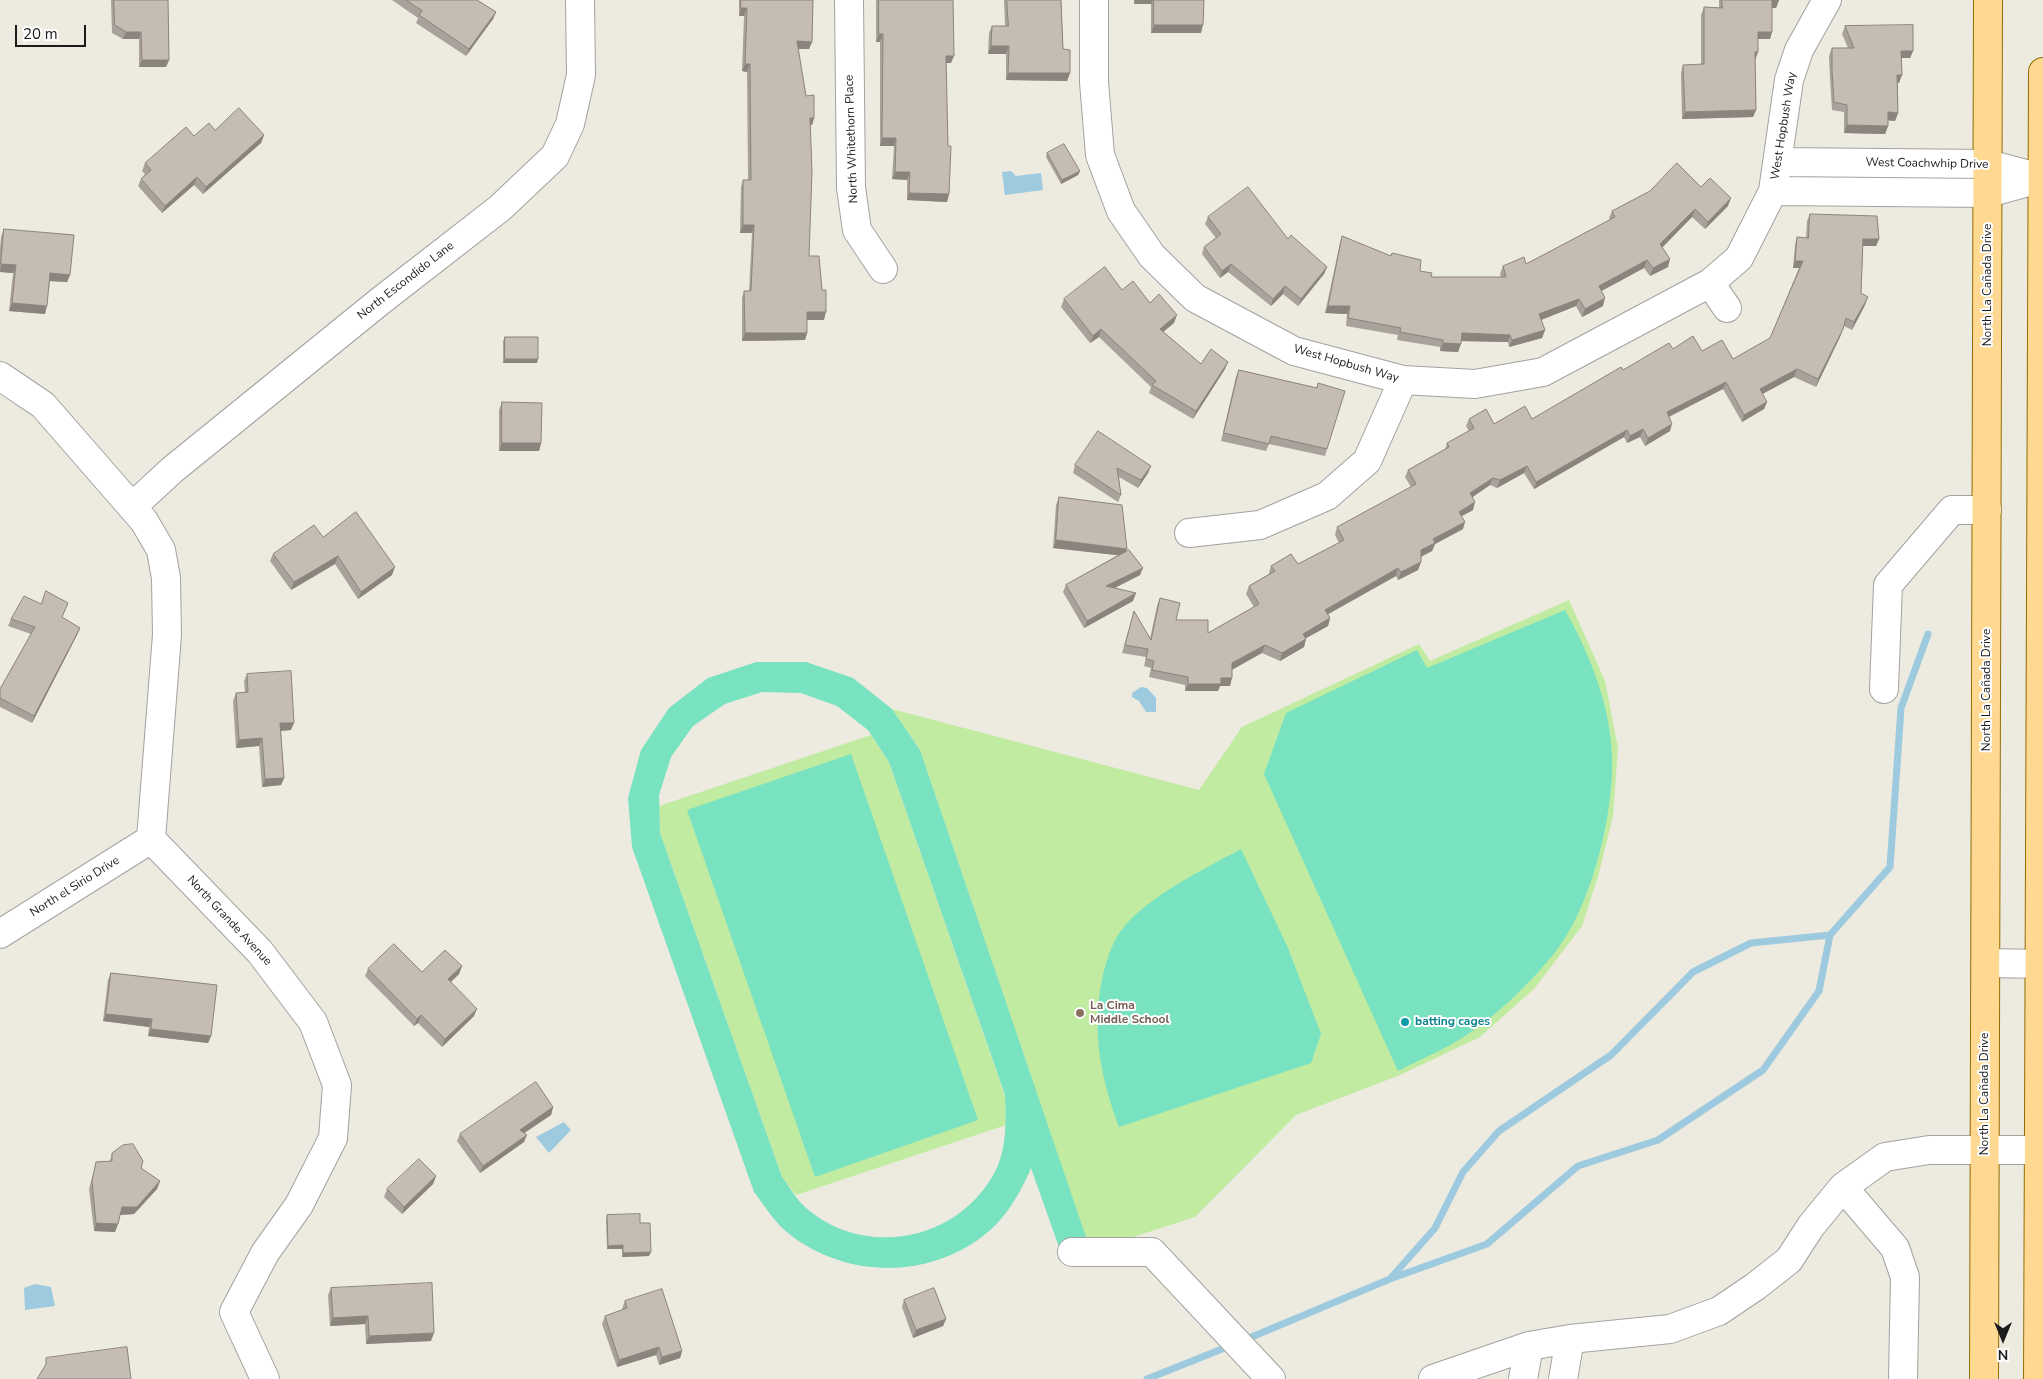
<!DOCTYPE html>
<meta charset="utf-8">
<style>
body{margin:0}
#map{position:relative;width:2043px;height:1379px;overflow:hidden;background:#edeadf;font-family:"Nunito Sans",sans-serif}
canvas{display:block}
.north{position:absolute;left:1978px;top:1314px;width:50px;height:50px;-webkit-text-stroke:4px #fff;paint-order:stroke;rotate:180deg;font-size:14px;font-weight:700;line-height:20px;text-align:center;color:#1b1b1b}
.north::after{content:'';display:block;margin:auto;width:18px;height:22px;background:#1b1b1b;clip-path:polygon(50% 0,100% 100%,50% 72%,0 100%)}
.scale{position:absolute;left:15px;top:25px;width:71px;height:22px;box-sizing:border-box;border:2px solid #1b1b1b;border-top:0;padding-left:6px;font-size:15px;line-height:18px;white-space:nowrap;color:#1b1b1b;-webkit-text-stroke:4px #fff;paint-order:stroke}
</style>
<div id="map">
<canvas width="2043" height="1379"></canvas>
<div class="north">N</div>
<div class="scale">20 m</div>
</div>
<script>
const ctx = document.querySelector('canvas').getContext('2d');
ctx.lineJoin = 'round';
function paint(path, color) { ctx.fillStyle = color; ctx.fill(path, 'evenodd'); }
function stroke(path, color, width, dash) { ctx.strokeStyle = color; ctx.lineWidth = width; ctx.lineCap = dash ? 'butt' : 'round'; ctx.setLineDash(dash || []); ctx.stroke(path); }
function label(font, color, halo, rows, align = 'center') {
  ctx.font = font + ' "Nunito Sans",sans-serif'; ctx.lineWidth = 4; ctx.setLineDash([]); ctx.textBaseline = 'middle'; ctx.strokeStyle = halo; ctx.fillStyle = color; for (const [text, x, y, turn = 0] of rows) {
    ctx.save(); ctx.translate(x, y); ctx.rotate((+turn || 0) * Math.PI / 180); ctx.textAlign = isNaN(turn) ? turn : align; if (halo) ctx.strokeText(text, 0, 0); ctx.fillText(text, 0, 0); ctx.restore();
  }
}
paint(new Path2D(`
 M1569 600 1605 681 1618 748 1613 816 1599 873 1582 926 1534 989 1480 1037 1400 1075 1296 1115 1195 1217 1090 1251 920 750 892 709 1199 790 1242 727 1419 644 1430 661Z
 M871 735 889 762 1005 1096 1006 1125 796 1195 782 1177 660 833 659 806Z`), '#c0eba1');
paint(new Path2D(`
 M1565 610C1590 655 1610 704 1612 756 1614 814 1592 905 1556 951 1533 980 1499 1014 1468 1034 1446 1049 1421 1059 1398 1071L1264 774 1286 713 1417 650 1427 668Z
 M756 662H806L853 678 892 709 920 750 1087 1240 1060 1250 1031 1168C1021 1192 1005 1220 983 1236 926 1280 844 1278 788 1233 775 1223 764 1205 754 1192L632 847 628 798 641 750 669 708 708 678ZM762 692 801 693 837 706 868 730 889 762 1005 1095C1006 1120 1007 1147 996 1170 960 1241 865 1260 805 1207 796 1199 789 1186 782 1177L660 833 659 795 671 757 693 726 725 704Z
 M851 754 978 1120 815 1177 687 810Z
 M1241 849 1288 948 1321 1034 1311 1063 1119 1127C1100 1076 1091 1028 1103 975 1108 955 1114 936 1129 921 1160 890 1203 870 1241 849Z`), '#78e2c1');
paint(new Path2D(`
 M1011 171 1016 176 1041 173 1043 190 1005 195 1002 172Z
 M1141 687 1147 688 1156 698V712H1146L1139 701 1132 697V693Z
 M564 1122 571 1130 549 1153 536 1137Z
 M35 1284 51 1287 55 1306 25 1310 24 1288Z`), '#9dcade');
stroke(new Path2D(`
 M1390 1279 1435 1228 1463 1172 1499 1131 1611 1055 1693 972 1751 943 1830 935
 M1242 1341 1390 1279 1487 1244 1578 1166 1658 1140 1763 1070 1819 991 1830 935 1890 867 1901 708 1928 634
 M1147 1379 1232 1345`), '#9dcade', 7);
const minor = new Path2D(`
 M849 0 851 188 857 230 883 269
 M1094 0V82L1100 155 1121 211 1152 256 1195 298 1294 351 1403 380 1475 384 1543 372 1710 283 1739 258 1773 191 1789 80 1799 50 1827 0
 M1779 162 1988 164 2041 178
 M1773 191 1988 193 2043 178
 M1710 283 1727 308
 M0 376 43 405 144 521 161 550 166 578 167 635 151 839 260 952 313 1022 337 1085 333 1138 299 1205 265 1253 234 1312 265 1379
 M132 507 172 470 379 302 500 208 555 156 570 124 581 75 580 0
 M1189 533 1260 525 1327 496 1367 461 1403 380
 M1884 689 1888 585 1952 510H1987
 M0 934 151 839
 M1986 963 2043 964
 M1843 1187 1895 1248 1905 1277 1903 1379
 M1072 1252H1152L1271 1379
 M1433 1379 1529 1346 1570 1339 1670 1329 1719 1311 1756 1286 1789 1260 1811 1226 1843 1187 1885 1157 1929 1150H2038
 M1523 1379 1529 1346
 M1563 1379 1570 1339`);
const major = new Path2D(`
 M1984 1379 1988 0
 M2038 1379 2043 72`);
stroke(minor, '#a2a2a2', 30);
stroke(major, '#916d00', 30);
stroke(minor, '#fff', 28);
stroke(major, '#ffd992', 28);
paint(new Path2D(`
 M111 0H168L169 60 166 67H139V39H123L112 33Z
 M392 0H477L496 12 493 19 466 56 416 23 418 18Z
 M739 0H813L812 42 809 49H798L806 96 814 118 812 125H810L809 256 824 320H807V333L805 340 742 341V298L744 291H749L752 233H740L741 187 743 180H748L747 72 742 71 744 16H739Z
 M876 0H953L951 63H946L949 194 947 202 907 200V180L892 179 894 146H880V42H876Z
 M1004 0H1061L1063 49 1070 73 1067 81 1006 80V54H988L989 33 992 26H1005Z
 M1134 0H1204L1201 33H1151V4H1134Z
 M1719 0H1779L1776 8H1772V32L1770 39H1758V52L1755 60 1756 110 1753 117 1682 119 1681 73 1683 65H1701V15L1704 7 1719 8Z
 M1845 26 1913 51 1910 58H1902L1899 83H1898V113L1895 121 1888 120V126L1885 134 1844 133V112L1832 110 1830 78 1829 56 1832 48H1848L1842 34Z
 M215 130 264 135 261 143 203 194 194 185 162 213 138 186 141 179 145 174 142 171 145 163 194 136Z
 M1047 153 1080 171 1078 175 1061 184 1046 157Z
 M1701 187 1728 206 1705 229 1692 217 1662 247 1668 267 1650 276 1644 268 1601 291 1603 306 1582 317 1576 306 1541 320 1545 330 1542 338 1509 347 1508 342 1461 341 1458 352 1440 351V347L1397 340 1398 335 1346 326 1347 314 1325 313 1340 243 1342 236 1390 256 1392 253 1420 271 1431 277H1501L1500 274 1503 266 1526 264 1610 220 1609 218 1612 211Z
 M1810 214 1879 239 1876 246H1863L1861 293 1865 305 1852 330 1844 326 1840 337 1816 387 1794 377 1762 394 1767 402 1764 409 1742 422 1723 389 1669 417 1670 431 1645 446 1640 437 1627 443 1624 437 1534 489 1524 473 1497 488 1490 485 1473 497V510L1462 516 1463 529 1435 544 1432 551 1421 557V562L1418 570 1398 580 1396 576 1328 614 1330 618 1328 626 1306 638 1304 647 1280 661 1262 653 1232 669 1230 686H1220L1218 691H1185V685L1149 677 1151 668 1144 666 1146 657 1122 653 1134 611 1150 639 1157 606 1160 598 1176 620 1208 633 1254 607 1246 594 1249 586 1269 574V573L1271 566 1298 564 1339 543 1335 535 1337 527 1411 487 1405 477 1408 470 1445 449 1447 443 1469 431 1466 426 1469 419 1494 424 1532 419 1623 370 1673 349 1702 351 1733 359 1770 338 1799 268H1793L1795 245 1797 237 1806 238 1807 221Z
 M1208 217 1288 239 1327 267 1324 274 1298 306 1283 294 1271 306 1228 272 1220 278 1202 254 1204 247 1216 238 1205 224Z
 M4 229 70 275 67 282 50 281 45 314 9 311 13 273 0 272V249L1 237Z
 M1122 290 1150 303 1174 323 1163 332 1201 364 1225 369 1193 419 1149 393 1151 387 1099 337 1090 343 1061 307 1064 299Z
 M505 337 537 363H503V341Z
 M1239 370 1316 388 1318 383 1327 449 1325 456 1269 444 1266 451 1221 441 1236 377Z
 M502 402 541 443 539 451H499V410Z
 M1075 465 1151 466 1148 473 1138 488 1119 477 1121 495 1118 502 1073 473Z
 M1059 497 1126 551 1140 575 1114 588 1133 601 1084 628 1063 592 1066 585 1118 555 1053 548 1056 505Z
 M323 537 392 575 358 599 335 564 291 590 270 561 273 554Z
 M41 604 65 610 62 617 80 628 77 635 32 723 0 707V689L31 634 8 626 11 619Z
 M247 674 291 730 281 731 284 778 281 785 262 787 259 746 236 748 233 701 236 693H245L244 681Z
 M462 966 459 974 451 982 474 1016 442 1047 418 1023 414 1026 365 976 368 969 422 972Z
 M111 973 211 1036 208 1043 148 1036 149 1027 103 1021 108 980Z
 M553 1107 551 1115 524 1133V1142L480 1173 457 1141 460 1134Z
 M112 1153 141 1168 160 1181 157 1189 134 1214 120 1215 115 1232 94 1231 89 1189 94 1170 96 1162 110 1161Z
 M436 1176 433 1184 402 1214 384 1197 387 1189Z
 M607 1215 649 1256 622 1257V1249H607L606 1219Z
 M331 1288 431 1341 366 1344 365 1324 330 1326 328 1295Z
 M904 1300 946 1319 943 1326 913 1338 902 1307Z
 M625 1301 682 1351 680 1358 659 1365 656 1355 617 1367 602 1324 605 1316 623 1310 622 1309Z`), '#a9a29a');
paint(new Path2D(`
 M1135 0H1153L1151 4H1134Z
 M1772 0H1779L1776 8H1770Z
 M741 8H747L744 16H739Z
 M496 12 493 19 466 56 469 49Z
 M1154 25H1203L1201 33H1151Z
 M126 32H141L139 39H123Z
 M1758 32H1772L1770 39H1755Z
 M879 34H883L880 42H876Z
 M797 41 812 42 809 49H794Z
 M991 46H1009L1006 54H988Z
 M1901 51H1913L1910 58H1899Z
 M1755 52H1758L1755 60H1752Z
 M946 56H954L951 63H943Z
 M142 60H169L166 67H139Z
 M745 64H750L747 72 742 71Z
 M1008 73H1070L1067 81 1006 80Z
 M1897 75H1902L1899 83H1895Z
 M1756 110 1753 117 1682 119 1685 112Z
 M1888 112 1898 113 1895 121 1885 120Z
 M810 118H814L812 125H807Z
 M1847 125 1888 126 1885 134 1844 133Z
 M264 135 261 143 203 194 206 187Z
 M882 138H896L894 146H880Z
 M1080 171 1078 175 1061 184 1062 180Z
 M895 172H910L907 180 892 179Z
 M197 177 194 185 162 213 165 206Z
 M909 193 949 194 947 202 907 200Z
 M1731 198 1728 206 1705 229 1708 222Z
 M1695 209 1692 217 1658 252 1660 244Z
 M743 225H754L752 233H740Z
 M1863 239H1879L1876 246H1860Z
 M1670 259 1668 267 1650 276 1653 268Z
 M1647 260 1644 268 1596 294 1599 286Z
 M1795 261H1803L1800 268H1793Z
 M1 264 16 265 13 273 0 272Z
 M1231 264 1228 272 1220 278 1222 271Z
 M1327 267 1324 274 1298 306 1301 299Z
 M50 273 70 275 67 282 48 281Z
 M1285 286 1283 294 1271 306 1273 299Z
 M1868 297 1865 305 1852 330 1854 322Z
 M1605 298 1603 306 1582 317 1585 309Z
 M1579 299 1576 306 1536 322 1539 314Z
 M12 303 47 306 45 314 9 311Z
 M1328 306H1350L1347 314 1325 313Z
 M807 312H826L824 320H805Z
 M1177 315 1174 323 1157 337 1160 329Z
 M1101 329 1099 337 1090 343 1093 336Z
 M1843 329 1840 337 1816 387 1818 379Z
 M1545 330 1542 338 1509 347 1512 340Z
 M745 333H807L805 340 742 341Z
 M1462 333 1510 335 1508 342 1459 341Z
 M1443 343 1461 344 1458 352 1440 351Z
 M505 359H538L537 363H503Z
 M1228 362 1225 369 1193 419 1196 411Z
 M1797 369 1794 377 1757 397 1760 389Z
 M1726 382 1723 389 1664 419 1667 412Z
 M1767 402 1764 409 1742 422 1744 415Z
 M1672 424 1670 431 1645 446 1648 438Z
 M1643 429 1640 437 1627 443 1630 436Z
 M1627 430 1624 437 1534 489 1536 482Z
 M502 443H541L539 451H499Z
 M1151 466 1148 473 1138 488 1141 480Z
 M1527 466 1524 473 1497 488 1500 480Z
 M1493 478 1490 485 1468 500 1470 493Z
 M1475 502 1473 510 1456 519 1459 512Z
 M1465 522 1463 529 1435 544 1432 551 1418 558 1421 550 1433 539Z
 M1056 540 1127 549 1124 556 1053 548Z
 M338 556 335 564 291 590 294 582Z
 M1421 562 1418 570 1398 580 1401 572Z
 M395 567 392 575 358 599 361 592Z
 M1143 568 1140 575 1103 594 1106 586Z
 M1398 568 1396 576 1323 617 1325 610Z
 M1136 593 1133 601 1084 628 1087 621Z
 M1330 618 1328 626 1301 641 1303 634Z
 M80 628 77 635 32 723 34 716Z
 M1306 639 1304 647 1280 661 1282 653Z
 M1265 645 1262 653 1230 671 1232 663Z
 M1221 678H1232L1230 686H1220L1218 691H1185L1188 684Z
 M280 723H294L291 730 278 731Z
 M262 738 259 746 236 748 239 740Z
 M284 778 281 785 262 787 265 779Z
 M462 966 459 974 445 987 448 979Z
 M477 1009 474 1016 442 1047 445 1039Z
 M106 1014 152 1019 149 1027 103 1021Z
 M421 1015 418 1023 414 1026 417 1019Z
 M151 1029 211 1036 208 1043 148 1036Z
 M553 1107 551 1115 517 1138 520 1130Z
 M527 1135 524 1142 480 1173 483 1166Z
 M436 1176 433 1184 402 1214 404 1207Z
 M160 1181 157 1189 134 1214 120 1215 122 1207Z
 M96 1223 118 1224 115 1232 94 1231Z
 M623 1245 622 1249H607L608 1246Z
 M651 1252 649 1256 622 1257 623 1253Z
 M368 1316 365 1324 330 1326 333 1318Z
 M946 1319 943 1326 913 1338 916 1330Z
 M434 1333 431 1341 366 1344 369 1336Z
 M659 1347 656 1355 617 1367 619 1360Z
 M682 1351 680 1358 659 1365 662 1357Z`), '#8a847d');
const building = new Path2D(`
 M114 0H168L169 60H142L141 32H126L115 25Z
 M406 0H477L496 12 469 49 419 15 422 11Z
 M741 0H813L812 42 797 41 806 96 814 95V118H810L812 172 809 256H819L822 290H826V312H807V333H745L744 291H751L754 225H743V180H751L750 64H745L747 8H741Z
 M879 0H953L954 56H946L948 146H951L949 194 909 193 910 172H895L896 138H882L883 34H879Z
 M1007 0H1061L1063 49 1070 50V73H1008L1009 46H991L992 26H1008Z
 M1154 0H1204L1203 25H1154Z
 M1722 0H1779H1772V32H1758V52H1755L1756 110 1685 112 1683 65 1704 64V7L1722 8Z
 M1913 25V51H1901L1902 75H1897L1898 113 1888 112V126L1847 125V105L1834 102 1832 70V48H1854L1845 26Z
 M239 108 264 135 206 187 197 177 165 206 141 179 151 170 145 163 186 127 194 136 209 123 215 130Z
 M1064 144 1080 171 1062 180 1047 153Z
 M1677 163 1701 187 1710 178 1731 198 1708 222 1695 209 1660 244 1670 259 1653 268 1647 260 1599 286 1605 298 1585 309 1579 299 1539 314 1545 330 1512 340 1510 335 1462 333 1461 344 1443 343V340L1400 332 1401 328 1348 318 1350 306H1328L1342 236 1391 256 1392 253 1421 260 1420 271 1432 273 1431 277H1506L1503 266 1524 257 1526 264 1615 217 1612 211 1650 191Z
 M1248 187 1288 239 1291 235 1327 267 1301 299 1285 286 1273 299 1231 264 1222 271 1204 247 1221 234 1208 217Z
 M1810 214 1877 216 1879 239H1863L1861 293 1868 297 1854 322 1846 318 1843 329 1818 379 1797 369 1760 389 1767 402 1744 415 1726 382 1667 412 1672 424 1648 438 1643 429 1630 436 1627 430 1536 482 1527 466 1500 480 1493 478 1470 493 1475 502 1459 512 1465 522 1433 539 1435 543 1421 550V562L1401 572 1398 568 1325 610 1330 618 1303 634 1306 639 1282 653 1265 645 1232 663V678H1221V684H1188V677L1152 670 1154 661 1146 659 1148 649 1125 645 1134 611 1151 640 1160 598 1180 603 1176 620H1208V633L1259 604 1249 586 1275 571 1271 566 1291 554 1298 564 1344 540 1337 527 1416 484 1408 470 1449 447 1447 443 1474 428 1469 419 1486 409 1494 424 1525 406 1532 419 1621 367 1623 370 1669 343 1673 349 1693 336 1702 351 1722 340 1733 359 1770 338 1803 261H1795L1797 237 1808 238Z
 M4 229 74 235 70 275 50 273 47 306 12 303 16 265 1 264Z
 M1105 267 1122 290 1133 281 1150 303 1159 294 1177 315 1160 329 1201 364 1211 349 1228 362 1196 411 1152 385 1156 381 1101 329 1093 336 1064 299Z
 M505 337H538V359H505Z
 M1239 370 1317 388 1318 383 1345 391 1327 449 1271 436 1269 444 1224 433Z
 M502 402 542 403 541 443H502Z
 M1098 431 1151 466 1141 480 1117 468 1121 495 1075 465Z
 M1059 497 1122 505 1127 549 1056 540Z
 M356 512 395 567 361 592 338 556 294 582 273 554 314 525 323 537Z
 M1129 550 1143 568 1106 586 1136 593 1087 621 1066 585Z
 M46 591 68 603 62 617 80 628 34 716 0 698V689L35 627 11 619 24 596 41 604Z
 M291 671 294 723H280L284 778 265 779 262 738 239 740 236 693 248 692 247 674Z
 M394 944 422 972 445 950 462 966 448 979 477 1009 445 1039 421 1015 417 1019 368 969Z
 M111 973 217 985 211 1036 151 1029 152 1019 106 1014Z
 M536 1082 553 1107 520 1130 527 1135 483 1166 460 1134Z
 M133 1144 143 1161 141 1168 160 1181 137 1207H122L118 1224 96 1223 92 1181 96 1162 112 1161V1153L123 1145Z
 M419 1159 436 1176 404 1207 387 1189Z
 M640 1214V1223H650L651 1252 623 1253V1245L608 1246 607 1215Z
 M432 1283 434 1333 369 1336 368 1316 333 1318 331 1288Z
 M934 1288 946 1319 916 1330 904 1300Z
 M662 1289 682 1351 662 1357 659 1347 619 1360 605 1316 627 1308 625 1301Z
 M127 1347 131 1379H37L46 1364V1358Z`);
paint(building, '#c5bcb3');
stroke(building, '#8a847d', 1);
for (const [x, y, r, color] of [
 [1080,1013,5,"#8d6e63"],
 [1405,1022,5,"#0f9aa8"]
]) { const dot = new Path2D(); dot.arc(x, y, r, 0, 2 * Math.PI); ctx.fillStyle = color; ctx.fill(dot); stroke(dot, '#fff', 2); }
label('12px', '#1b1b1b', '#fff', [
 ["West Hopbush Way",1784,126,-81],
 ["North Whitethorn Place",852,139,-92],
 ["West Coachwhip Drive",1927,164,1],
 ["North Escondido Lane",406,281,-38],
 ["North La Cañada Drive",1988,285,-90],
 ["West Hopbush Way",1346,364,16],
 ["North La Cañada Drive",1987,690,-90],
 ["North el Sirio Drive",75,887,-32],
 ["North Grande Avenue",229,921,47],
 ["North La Cañada Drive",1985,1094,-90]
]);
label('bold 12px', '#785e54', '#fff', [
 ["La Cima",1090,1006],
 ["Middle School",1090,1020]
], 'left');
label('bold 12px', '#0d838f', '#fff', [
 ["batting cages",1415,1022]
], 'left');
</script>
